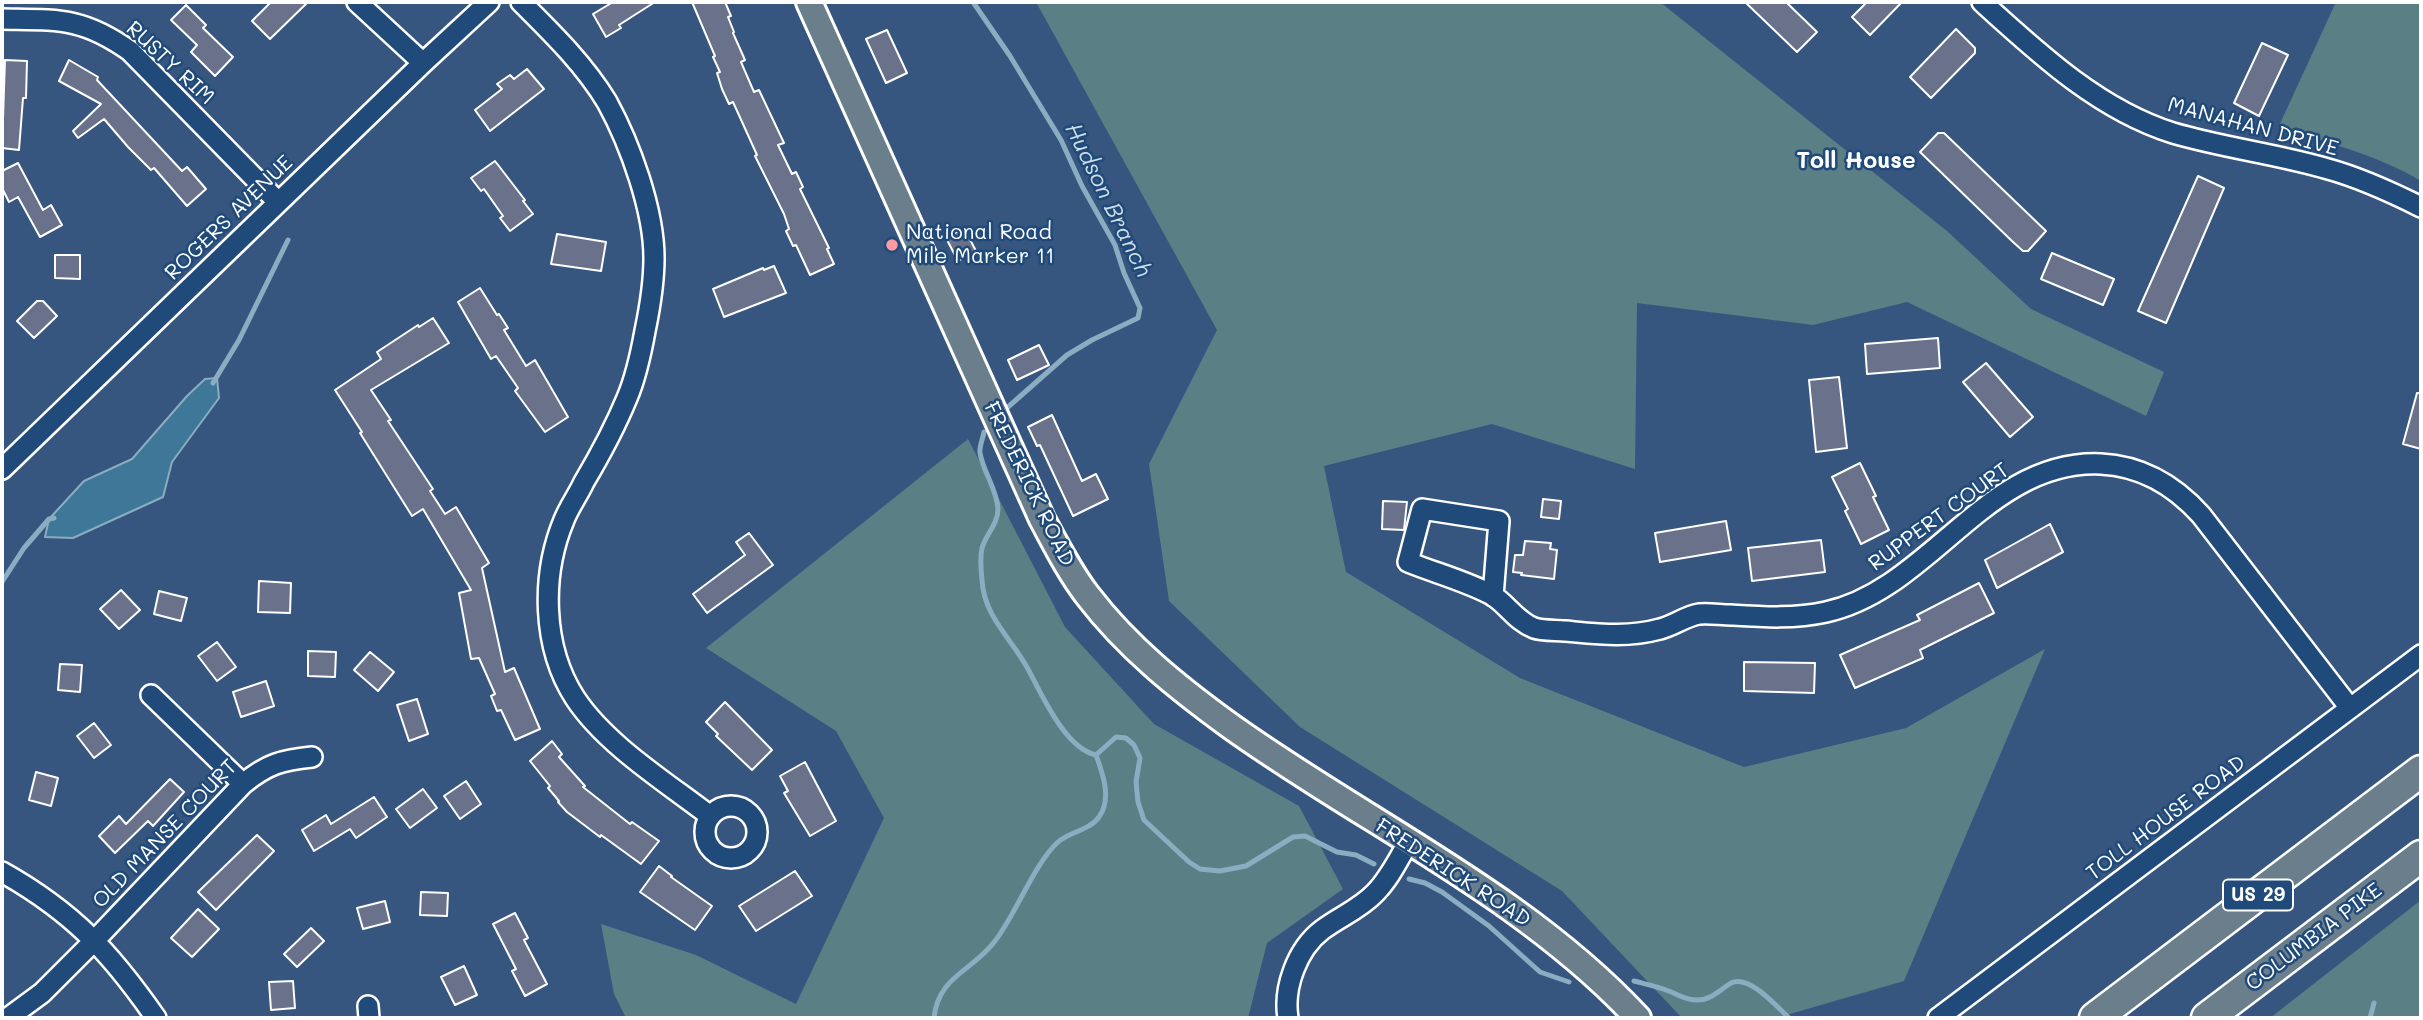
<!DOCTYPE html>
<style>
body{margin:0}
#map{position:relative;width:2423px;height:1020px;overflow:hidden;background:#36567f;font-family:Mali,sans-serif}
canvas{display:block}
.frame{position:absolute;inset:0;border:4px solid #fff;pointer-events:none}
</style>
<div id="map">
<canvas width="2423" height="1020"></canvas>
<div class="frame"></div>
</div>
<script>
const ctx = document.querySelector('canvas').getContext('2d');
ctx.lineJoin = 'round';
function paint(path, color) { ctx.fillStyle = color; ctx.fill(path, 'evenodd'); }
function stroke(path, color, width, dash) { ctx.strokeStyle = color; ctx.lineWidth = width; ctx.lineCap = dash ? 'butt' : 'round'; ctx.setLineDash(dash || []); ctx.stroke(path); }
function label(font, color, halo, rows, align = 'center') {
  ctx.font = font + ' Mali,sans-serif'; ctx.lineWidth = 5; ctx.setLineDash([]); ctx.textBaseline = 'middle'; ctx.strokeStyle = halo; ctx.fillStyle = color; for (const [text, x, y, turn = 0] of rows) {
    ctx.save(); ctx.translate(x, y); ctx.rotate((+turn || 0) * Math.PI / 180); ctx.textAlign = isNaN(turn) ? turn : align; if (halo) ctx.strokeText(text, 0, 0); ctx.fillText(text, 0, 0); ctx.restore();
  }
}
paint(new Path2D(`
 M1036 2H1660L1947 231 2031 309 2164 372 2146 416 1907 302 1813 325 1637 303 1635 469 1492 424 1324 466 1346 572 1520 678 1744 767 1906 728 2045 649 1904 981 1776 1018H1682L1562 891 1300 727 1169 601 1149 464 1217 330Z
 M2336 2H2421V181C2378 155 2326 142 2278 128Z
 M968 439 1065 627 1154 724 1299 806 1343 889 1267 943 1248 1018H626L614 994 601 924 696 955 796 1004 884 818 836 731 706 648Z
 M2421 900V1018H2270Z`), '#5a7f85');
const water = new Path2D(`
 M217 378 219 398 172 462 163 497 73 538 45 537 49 519 84 481 132 459 187 396 205 379Z`);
paint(water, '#3e7798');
stroke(water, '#8badc1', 2);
stroke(new Path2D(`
 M973 2 1010 56 1061 140 1082 186 1115 245 1124 273 1140 308 1138 318 1092 340 1067 355 1008 407
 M213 383 239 340 288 240
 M984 432C983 438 979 447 980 453 983 472 997 489 998 509 998 524 986 534 982 548 980 557 981 571 982 580 984 617 1012 639 1028 669 1042 695 1065 748 1096 755L1116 737 1126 738 1134 745 1140 758 1136 782 1138 802 1144 820 1189 862 1200 869 1220 871 1246 866 1293 837 1305 836 1337 852 1356 855 1374 864
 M2 582 24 548 49 519 54 518
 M1409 879 1425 883 1442 892 1489 926 1540 972 1569 982
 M1634 981C1645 984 1656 986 1666 990 1678 994 1684 1000 1697 1000 1711 1000 1720 990 1731 983 1749 974 1777 1007 1789 1018
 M934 1018C938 976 973 971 995 941 1016 914 1034 864 1058 842 1069 832 1090 830 1099 817 1112 799 1103 774 1096 755
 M2370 1018 2374 1003`), '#8badc1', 5);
const building = new Path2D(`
 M271 2H308L270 39 252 21Z
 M613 2H655L633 16 619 25 621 28 606 37 593 14Z
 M692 2H725L731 16 728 17 734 32 733 33 745 60 741 62 754 92 759 90 784 143 778 145 792 174 796 172 803 187 800 189 829 248 827 249 834 264 810 275 796 245 793 246 786 231 789 229 784 214 755 156 757 155 733 102 729 104 722 89 717 73 720 72 713 57 715 56Z
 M1745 2H1786L1817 32 1797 52Z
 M1867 2H1902L1870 35 1852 17Z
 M186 5 206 25 203 28 233 57 215 76 191 52 197 45 171 20Z
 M1956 29 1975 48V53L1931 98 1910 77Z
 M887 30 907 73 886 83 866 39Z
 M2262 43 2288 55 2259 116 2234 103Z
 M5 60 27 61 26 98H23L19 150 2 148Z
 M69 60 98 77 97 80 182 171 187 167 206 189 187 206 154 168 151 170 128 147 104 119 78 138 73 131 101 104 59 81Z
 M527 69 544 89 490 131 475 110 502 89 497 84 510 75 514 79Z
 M1938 133H1944L2046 231 2028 251H2023L2013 242 1920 152Z
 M495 161 525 200 523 201 533 214 510 231 500 218 503 216 484 189 481 191 471 178Z
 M18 163 43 210 51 205 62 225 40 237 18 197 9 202 2 188V171Z
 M2198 176 2224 188 2166 323 2138 311Z
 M964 228 976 251 958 261 946 238Z
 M557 234 606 242 601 271 551 264Z
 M2052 253 2114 279 2103 305 2041 279Z
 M55 255H80V279L55 278Z
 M774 266 786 293 724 317 713 289 763 268 764 270Z
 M480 288 497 315 499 314 508 328 504 330 526 366 535 360 568 417 545 432 515 391 518 388 496 356 491 359 458 302Z
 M37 301H43L57 316 34 338 17 321Z
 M433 318 449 343 371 390 391 420 388 421 433 489 430 491 445 514 456 507 489 563 482 568 505 672 514 668 540 729 515 740 501 710 497 711 491 696 495 694 479 658 471 659 459 593 471 590 423 509 412 516 360 433 362 432 335 390 381 359 377 352 418 325 419 327Z
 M1938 338 1940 368 1867 374 1865 344Z
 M1039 345 1049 365 1017 380 1008 360Z
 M1986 363 2033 417 2010 437 1963 382Z
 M1839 377 1847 448 1816 452 1809 380Z
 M2417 393H2421V449L2403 444Z
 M1052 415 1082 481 1096 474 1108 499 1073 516 1040 445 1037 446 1028 427Z
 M1860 463 1876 496 1873 497 1889 530 1861 544 1845 511 1848 509 1832 477Z
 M1543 499 1561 501 1559 519 1541 517Z
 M1383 501 1407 502 1404 530 1382 529Z
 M1726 521 1731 550 1660 562 1655 533Z
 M2050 524 2063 552 1997 588 1985 560Z
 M749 533 773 565 707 613 693 594 745 555 736 542Z
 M1821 540 1825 572 1752 581 1748 548Z
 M1525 541 1551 543 1550 549 1557 550 1554 579 1521 575 1522 573 1513 572 1515 555H1523Z
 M259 581 291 583 290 613 258 612Z
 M1979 583 1994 613 1920 650 1923 658 1855 688 1840 655 1920 620 1917 615Z
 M121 590 140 610 119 629 100 609Z
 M159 591 187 598 181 621 154 614Z
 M217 642 236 667 217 681 198 656Z
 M308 651 336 652 335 677 308 676Z
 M370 652 394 672 378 691 354 670Z
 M1744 662 1815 663 1814 693 1744 691Z
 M60 664 82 665 80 692 58 690Z
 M266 681 274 706 241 717 233 692Z
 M417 699 428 734 409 741 397 705Z
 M725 702 772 750 752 770 716 736 718 734 706 722Z
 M94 723 111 745 94 758 77 736Z
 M552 741 562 754 559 757 585 786 583 787 630 824 632 822 659 841 641 864 601 835 600 837 567 812 558 802 559 801 548 788 550 786 530 761Z
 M805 762 836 821 810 836 784 793 788 791 780 776Z
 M36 772 58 778 51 806 29 800Z
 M170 779 184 792 153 826 148 821 115 853 99 836 119 816 126 824Z
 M466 781 481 804 460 819 444 796Z
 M423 789 437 808 410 828 396 809Z
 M374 797 387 817 356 838 350 829 314 851 302 830 326 815 331 824Z
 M257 835 274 851 216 910 198 892Z
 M659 866 672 876 671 877 712 906 695 930 640 892Z
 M795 871 812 896 756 931 739 906Z
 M421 892 448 893 447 916 420 915Z
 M385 901 390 922 363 929 357 908Z
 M198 909 219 929 192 957 171 938Z
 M515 913 528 938 524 940 547 984 525 996 512 971 516 969 493 924Z
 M311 928 324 941 297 967 284 954Z
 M464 966 477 995 455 1005 441 977Z
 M293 981 295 1008 271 1010 269 982Z`);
paint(building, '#6a728b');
stroke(building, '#fff', 2);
const minor = new Path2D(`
 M357 2 423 63
 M521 2C552 33 584 64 607 102 630 144 654 210 654 258 654 282 650 307 645 331 641 353 636 377 627 398 615 427 600 455 584 482 578 495 569 507 564 520 541 575 542 647 575 698 606 745 666 782 710 816
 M1982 2C2038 53 2099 110 2173 133 2224 148 2277 154 2328 169 2361 178 2391 192 2421 207
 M2 19C58 20 82 17 130 51L278 202
 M2 469 423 63 489 2
 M1493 596 1499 521 1422 509 1408 562C1435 573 1466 581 1492 595 1507 604 1516 621 1534 628 1543 631 1555 630 1565 631 1598 634 1627 638 1660 629 1673 626 1686 616 1699 614 1710 613 1721 615 1731 615 1764 617 1794 619 1826 612 1931 589 1986 459 2101 464 2142 466 2174 485 2201 515L2350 708
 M151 695 243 784
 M705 832a26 26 0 1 1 52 0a26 26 0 1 1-52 0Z
 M2 872C73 912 110 952 156 1018
 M368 1006 369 1018
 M8 1018 42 993 95 940 243 784C267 764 282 760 312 757
 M1288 1018C1283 988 1297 949 1322 930 1339 917 1360 909 1375 893 1389 879 1398 860 1408 843
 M1938 1018 2421 655`);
const major = new Path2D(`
 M809 2 1042 519C1056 545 1070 573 1088 596 1127 647 1178 688 1229 725 1364 822 1524 895 1638 1018`);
const highway = new Path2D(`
 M2095 1018 2421 771
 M2207 1018 2421 856`);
stroke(minor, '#fff', 24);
stroke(major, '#fff', 30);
stroke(highway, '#fff', 35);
stroke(minor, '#1f4a7a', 19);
stroke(major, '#6b7e8b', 24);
stroke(highway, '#6b7e8b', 30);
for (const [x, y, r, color] of [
 [892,245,7,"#ff9aa2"]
]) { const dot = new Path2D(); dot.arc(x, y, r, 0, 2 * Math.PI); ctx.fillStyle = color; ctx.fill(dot); stroke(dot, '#1f4a7a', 2.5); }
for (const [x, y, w] of [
 [2258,895,70]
]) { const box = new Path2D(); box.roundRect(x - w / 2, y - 15.5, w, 31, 5); ctx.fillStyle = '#1f4a7a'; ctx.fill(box); stroke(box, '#fff', 2); }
label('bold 19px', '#fff', null, [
 ["US 29",2258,895]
]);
label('21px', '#fff', '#1f4a7a', [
 ["RUSTY RIM",170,63,43],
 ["MANAHAN DRIVE",2253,127,15],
 ["ROGERS AVENUE",229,218,-44],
 ["FREDERICK ROAD",1029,484,64],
 ["RUPPERT COURT",1939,517,-36],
 ["TOLL HOUSE ROAD",2166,818,-37],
 ["OLD MANSE COURT",165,834,-46],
 ["FREDERICK ROAD",1453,873,33],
 ["COLUMBIA PIKE",2314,937,-37]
]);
label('21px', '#fff', '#1f4a7a', [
 ["National Road",906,233],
 ["Mile Marker 11",906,257]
], 'left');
label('bold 23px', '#fff', '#1f4a7a', [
 ["Toll House",1856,161]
]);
label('italic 23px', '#cfdde5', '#1f4a7a', [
 ["Hudson Branch",1108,200,64]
]);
</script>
